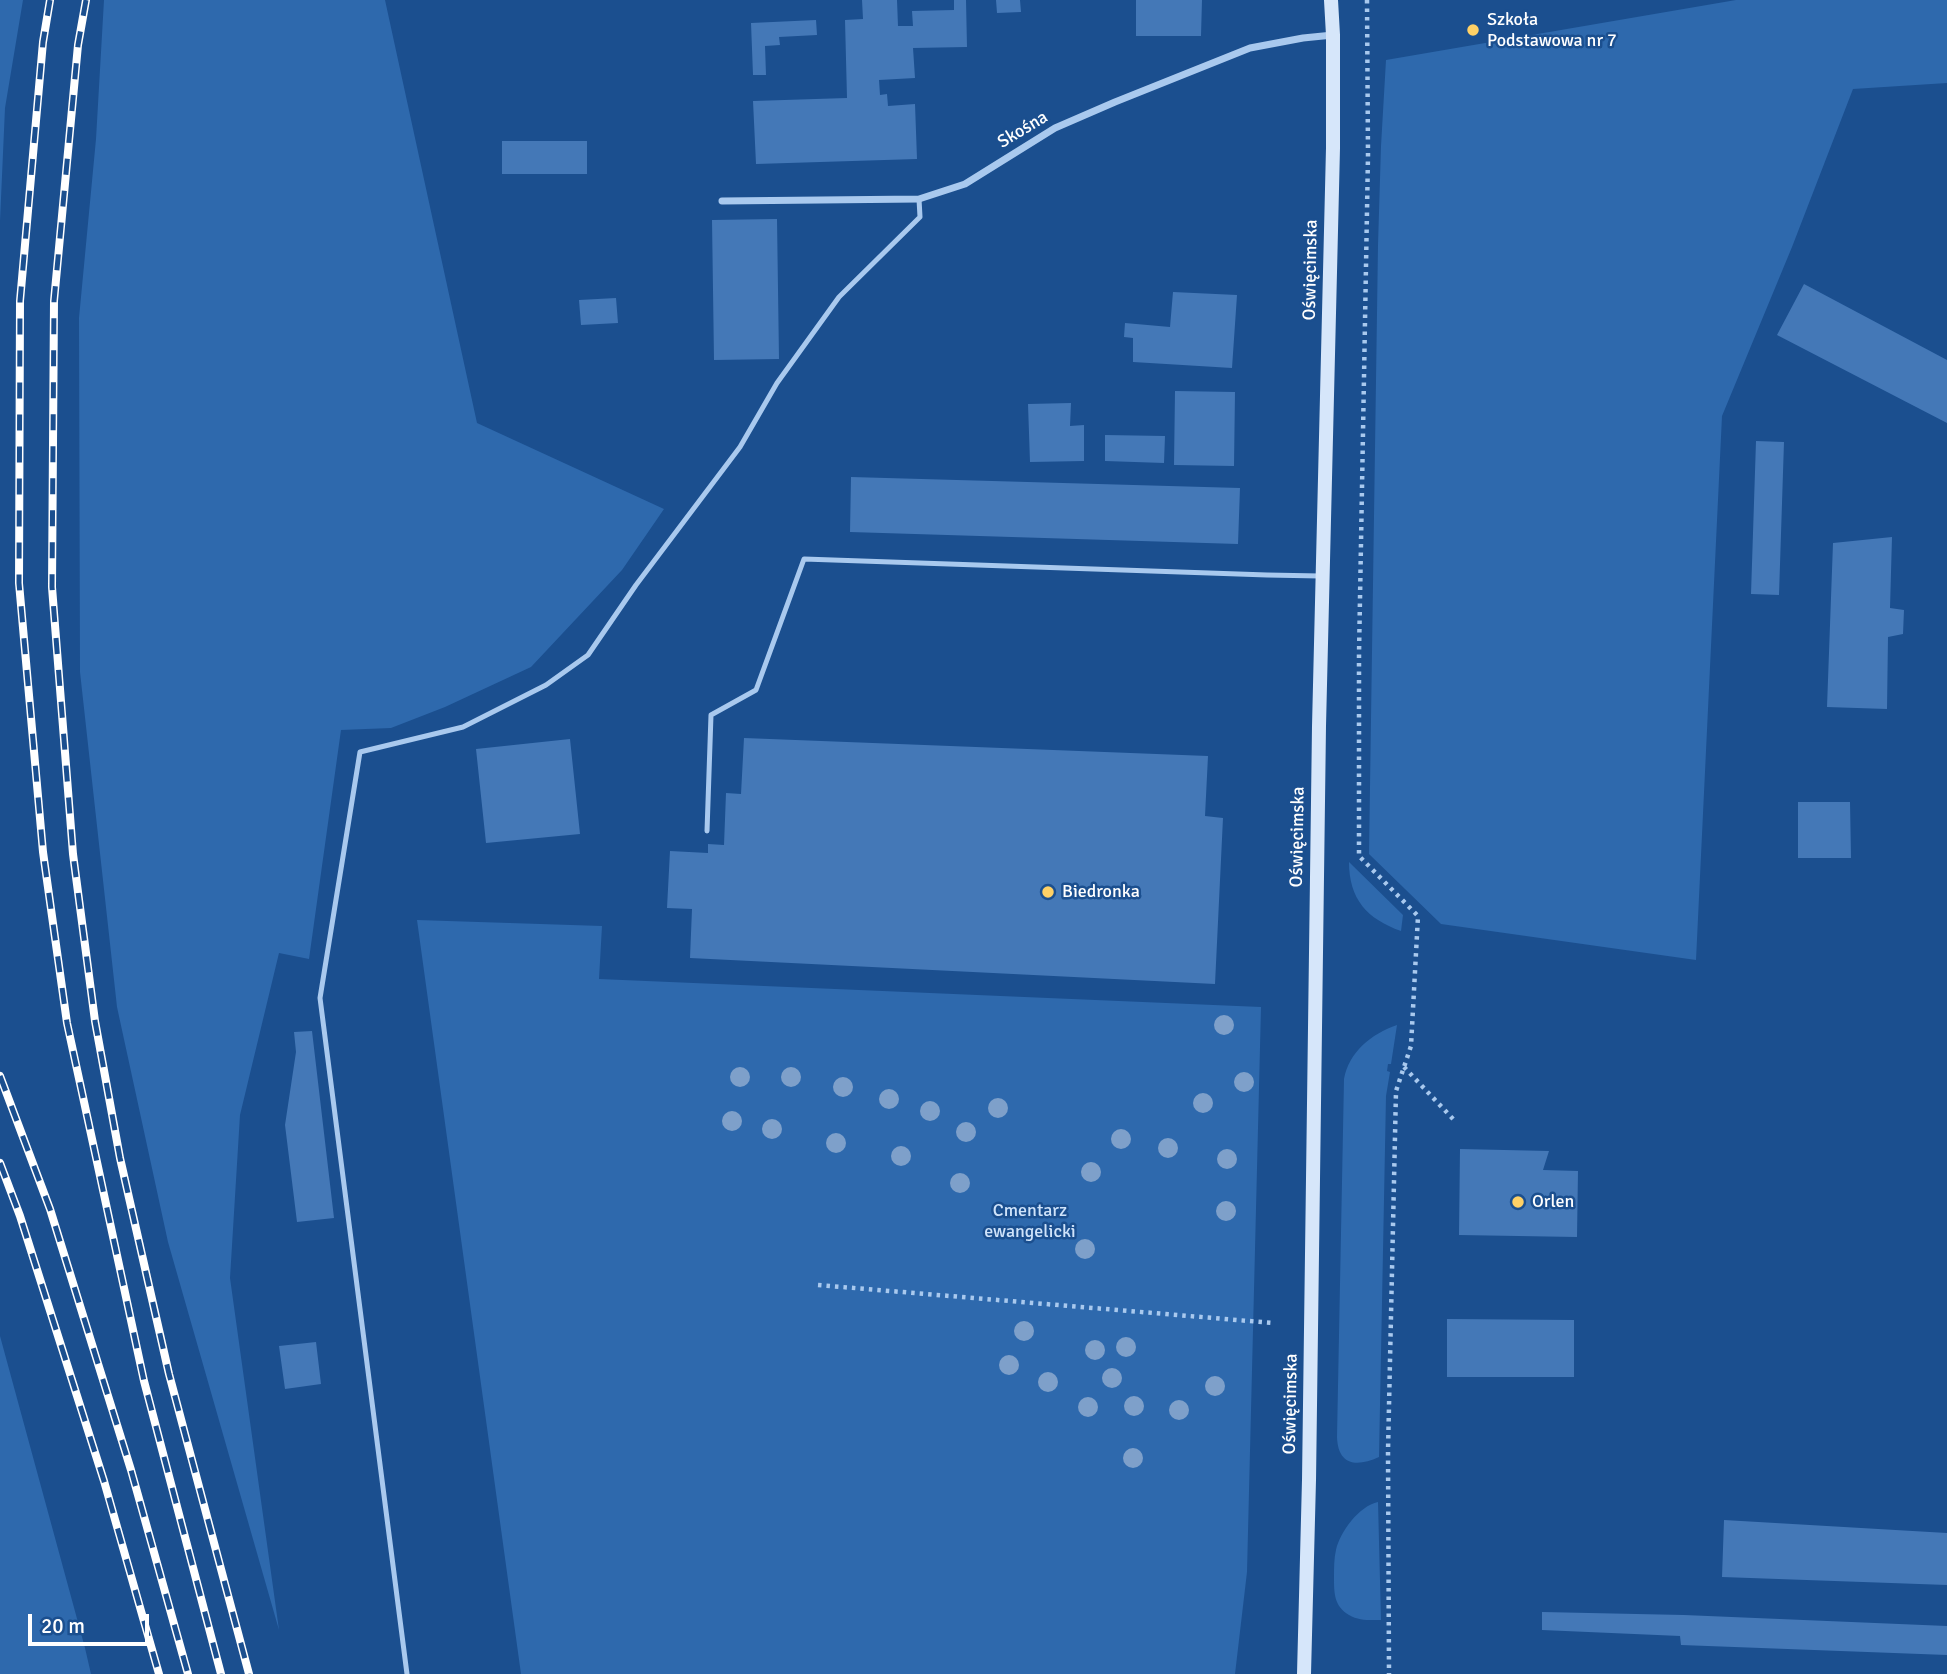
<!DOCTYPE html>
<meta charset="utf-8">
<style>
body{margin:0}
#map{position:relative;width:1947px;height:1674px;overflow:hidden;background:#1b4f8f;font-family:Signika,sans-serif}
canvas{display:block}
.scale{position:absolute;left:28px;top:1614px;width:121px;height:32px;box-sizing:border-box;border:4px solid #fff;border-top:0;padding-left:9px;font-size:21px;line-height:24px;white-space:nowrap;color:#fff;-webkit-text-stroke:5px #1b4f8f;paint-order:stroke}
</style>
<div id="map">
<canvas width="1947" height="1674"></canvas>
<div class="scale">20 m</div>
</div>
<script>
const ctx = document.querySelector('canvas').getContext('2d');
ctx.lineJoin = 'round';
function paint(path, color) { ctx.fillStyle = color; ctx.fill(path, 'evenodd'); }
function stroke(path, color, width, dash) { ctx.strokeStyle = color; ctx.lineWidth = width; ctx.lineCap = dash ? 'butt' : 'round'; ctx.setLineDash(dash || []); ctx.stroke(path); }
function label(font, color, halo, rows, align = 'center') {
  ctx.font = font + ' Signika,sans-serif'; ctx.lineWidth = 5; ctx.setLineDash([]); ctx.textBaseline = 'middle'; ctx.strokeStyle = halo; ctx.fillStyle = color; for (const [text, x, y, turn = 0] of rows) {
    ctx.save(); ctx.translate(x, y); ctx.rotate((+turn || 0) * Math.PI / 180); ctx.textAlign = isNaN(turn) ? turn : align; if (halo) ctx.strokeText(text, 0, 0); ctx.fillText(text, 0, 0); ctx.restore();
  }
}
paint(new Path2D(`
 M0 0H23L5 108 0 221Z
 M104 0H385L477 423 664 509 622 570 531 667 445 707 391 728 341 730 309 959 279 953 240 1115 230 1278 279 1630 168 1242 117 1007 80 672 79 318 96 139Z
 M1736 0H1947V83L1853 89 1792 247 1722 416 1696 960 1441 924 1369 854 1378 245 1381 146 1386 60Z
 M1349 862 1403 915 1401 931C1367 919 1349 899 1349 862Z
 M417 920 602 926 599 979 1261 1007 1247 1572 1235 1674H521Z
 M1397 1025 1391 1064H1388L1387 1071 1390 1072 1386 1096 1379 1457C1357 1467 1338 1466 1337 1437L1344 1079C1349 1052 1371 1034 1397 1025Z
 M0 1336 85 1648 91 1674H0Z
 M1378 1502 1381 1620C1370 1620 1359 1621 1349 1615 1334 1606 1334 1593 1334 1577 1334 1568 1334 1558 1336 1550 1340 1532 1359 1506 1378 1502Z`), '#2e69ad');
paint(new Path2D(`
 M862 0H897L898 26H913L912 11 954 10V0H966L967 47 913 48 915 78 879 80 880 95 887 94 888 106 915 104 917 159 756 164 753 101 847 98 845 20 863 19Z
 M996 0H1020L1021 12 997 13Z
 M1136 0H1202L1201 36H1136Z
 M816 20 817 35 779 37 780 45 765 46 766 75H753L751 23Z
 M502 141H587V174H502Z
 M777 219 779 359 714 360 712 220Z
 M1804 284 1947 360V423L1777 335Z
 M1173 292 1237 295 1232 368 1133 362V338L1124 337 1125 323 1170 327Z
 M616 298 618 323 581 325 579 300Z
 M1175 391 1235 392 1234 466 1174 465Z
 M1071 403 1070 426 1084 425V461L1030 462 1028 404Z
 M1105 435 1165 436 1164 463 1105 461Z
 M1756 441 1784 442 1779 595 1751 594Z
 M851 477 1240 488 1238 544 850 532Z
 M1892 537 1890 608 1904 610 1903 634 1888 637 1887 709 1827 707 1833 543Z
 M744 738 1208 756 1205 816 1223 818 1215 984 690 958 692 909 667 908 670 851 708 853V844L724 845 726 793 741 794Z
 M570 739 580 834 486 843 476 749Z
 M1798 802H1850L1851 858H1798Z
 M312 1031 334 1218 297 1222 285 1125 296 1052 294 1032Z
 M1460 1149 1549 1151 1543 1170 1578 1171 1577 1237 1459 1235Z
 M1447 1319 1574 1320V1377H1447Z
 M316 1342 321 1384 285 1389 279 1346Z
 M1724 1520 1947 1533V1585L1722 1577Z
 M1542 1612 1684 1615 1947 1626V1655L1681 1645 1680 1636 1542 1630Z`), '#4478b7');
stroke(new Path2D(`
 M1367 0 1368 155 1359 654V856L1418 916 1411 1046 1396 1091 1388 1451 1389 1674
 M1404 1067 1454 1120
 M818 1285 1273 1323`), '#a9c9ee', 4.5, [3.5, 5]);
stroke(new Path2D(`
 M707 831 711 715 756 690 804 559 1267 575 1320 576
 M407 1674 320 998 360 752 463 727 546 685 588 655 636 585 740 447 777 383 839 297 920 217 919 199`), '#a9c9ee', 5);
stroke(new Path2D(`
 M722 201 919 199 965 184 1055 128 1115 102 1250 48 1303 38 1333 35`), '#a9c9ee', 7);
stroke(new Path2D(`
 M1304 1674 1309 1480 1319 726 1333 148V35L1331 0`), '#d6e6fa', 14);
const rail = new Path2D(`
 M50 0 43 42 20 301 19 583 43 852 67 1023 97 1162 144 1381 221 1674
 M86 0 78 45 54 301 52 587 73 854 95 1021 120 1158 169 1374 249 1674
 M0 1076 50 1209 131 1470 188 1674
 M0 1163 20 1216 104 1481 159 1674`);
stroke(rail, '#fff', 8);
stroke(rail, '#1b4f8f', 5, [16]);
ctx.fillStyle = '#7ea0ca';
for (const [x, y] of [
 [1224,1025],
 [740,1077],
 [791,1077],
 [1244,1082],
 [843,1087],
 [889,1099],
 [1203,1103],
 [998,1108],
 [930,1111],
 [732,1121],
 [772,1129],
 [966,1132],
 [1121,1139],
 [836,1143],
 [1168,1148],
 [901,1156],
 [1227,1159],
 [1091,1172],
 [960,1183],
 [1226,1211],
 [1085,1249],
 [1024,1331],
 [1126,1347],
 [1095,1350],
 [1009,1365],
 [1112,1378],
 [1048,1382],
 [1215,1386],
 [1134,1406],
 [1088,1407],
 [1179,1410],
 [1133,1458]
]) { ctx.beginPath(); ctx.arc(x, y, 10, 0, 2 * Math.PI); ctx.fill(); }
for (const [x, y, r, color] of [
 [1473,30,7,"#ffd166"],
 [1048,892,7,"#ffd166"],
 [1518,1202,7,"#ffd166"]
]) { const dot = new Path2D(); dot.arc(x, y, r, 0, 2 * Math.PI); ctx.fillStyle = color; ctx.fill(dot); stroke(dot, '#1b4f8f', 2.5); }
label('18px', '#fff', '#1b4f8f', [
 ["Szkoła",1487,20],
 ["Podstawowa nr 7",1487,41],
 ["Biedronka",1062,892],
 ["Orlen",1532,1202]
], 'left');
label('18px', '#fff', '#1b4f8f', [
 ["Skośna",1023,130,-31],
 ["Oświęcimska",1311,270,-89],
 ["Oświęcimska",1298,837,-89],
 ["Oświęcimska",1291,1404,-89]
]);
label('18px', '#cfe3fa', '#1b4f8f', [
 ["Cmentarz",1030,1211],
 ["ewangelicki",1030,1232]
]);
</script>
